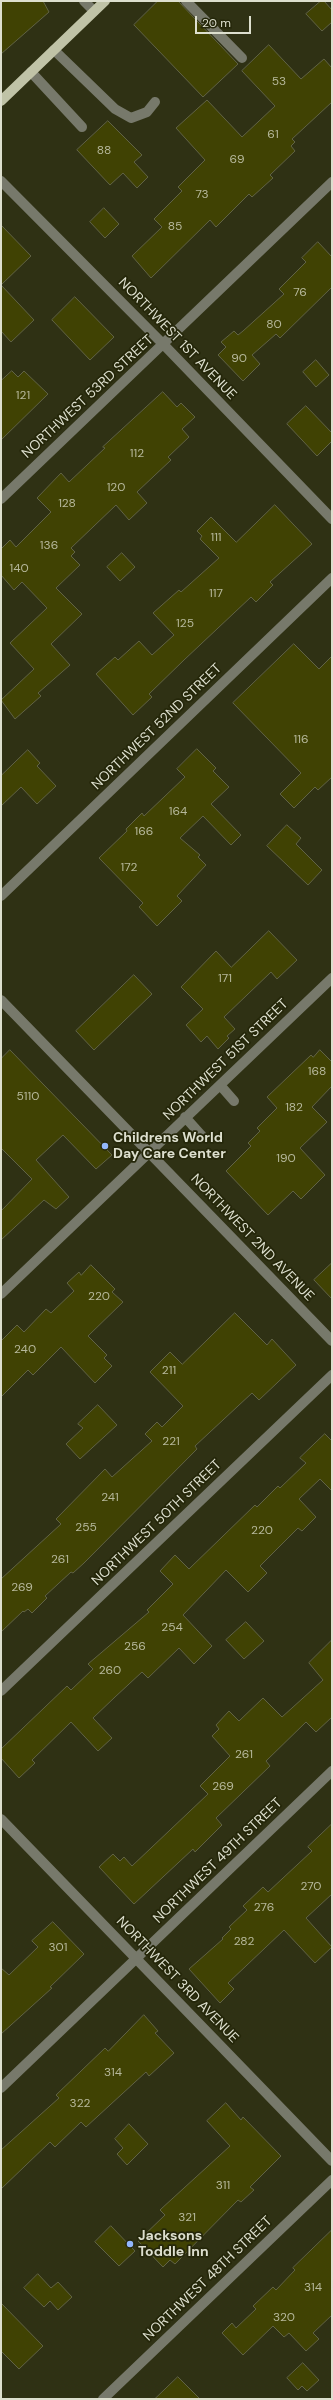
<!DOCTYPE html>
<style>
body{margin:0}
#map{position:relative;width:333px;height:2400px;overflow:hidden;background:#2f3114;font-family:"DM Sans",sans-serif}
canvas{display:block}
.frame{position:absolute;inset:0;border:2px solid #dddfce;pointer-events:none}
.scale{position:absolute;left:195px;top:16px;width:56px;height:18px;box-sizing:border-box;border:2px solid #dddfce;border-top:0;padding-left:5px;font-size:12px;line-height:14px;white-space:nowrap;color:#dddfce;-webkit-text-stroke:3px #25270a;paint-order:stroke}
</style>
<div id="map">
<canvas width="333" height="2400"></canvas>
<div class="frame"></div>
<div class="scale">20 m</div>
</div>
<script>
const ctx = document.querySelector('canvas').getContext('2d');
ctx.lineJoin = 'round';
function paint(path, color) { ctx.fillStyle = color; ctx.fill(path, 'evenodd'); }
function stroke(path, color, width, dash) { ctx.strokeStyle = color; ctx.lineWidth = width; ctx.lineCap = dash ? 'butt' : 'round'; ctx.setLineDash(dash || []); ctx.stroke(path); }
function label(font, color, halo, rows, align = 'center') {
  ctx.font = font + ' "DM Sans",sans-serif'; ctx.lineWidth = 3.5; ctx.setLineDash([]); ctx.textBaseline = 'middle'; ctx.strokeStyle = halo; ctx.fillStyle = color; for (const [text, x, y, turn = 0] of rows) {
    ctx.save(); ctx.translate(x, y); ctx.rotate((+turn || 0) * Math.PI / 180); ctx.textAlign = isNaN(turn) ? turn : align; if (halo) ctx.strokeText(text, 0, 0); ctx.fillText(text, 0, 0); ctx.restore();
  }
}
const building = new Path2D(`
 M1 1H43L49 12 1 54Z
 M158 1H178L238 64 203 97 134 25Z
 M321 1H324L332 10V22L322 31 306 14Z
 M269 45 301 79 324 59 332 68V102L292 139 295 142 291 146 295 151 270 175 273 178 252 197 249 194 216 227 210 220 151 278 132 256 162 227 154 219 182 191 178 187 205 160 176 128 207 100 242 137 275 106 242 71Z
 M108 121 142 155 134 162 148 177 137 188 123 173 110 185 77 150Z
 M104 208 119 224 105 238 90 222Z
 M1 225 31 256 1 285 34 320 11 342 1 331Z
 M318 242 332 257V287L280 338 276 334 252 355 260 364 243 381 218 355 226 347 221 342 234 331 238 335 243 331 284 294 279 289 306 262 302 258Z
 M75 297 114 337 90 360 52 320Z
 M316 360 329 375 316 387 303 372Z
 M12 371 18 377 24 371 48 394 1 440V381Z
 M163 392 177 407 181 403 195 417 182 429 189 437 168 457 171 460 137 492 147 503 129 520 116 505 71 548 75 552 71 556 80 565 56 588 82 614 51 644 70 665 38 693 41 696 15 719 1 700 34 669 10 643 47 608 22 582 14 590 1 575V549L10 540 16 547 51 512 37 498 61 473 69 482 105 448 103 447Z
 M306 406 332 433V441L317 456 287 424Z
 M275 505 312 544 270 582 273 585 256 602 251 597 184 660 149 694 152 697 133 715 96 674 115 657 118 660 139 641 152 655 174 635 153 613 179 590 181 592 219 558 200 539 202 536 197 531 211 517 236 542Z
 M122 553 135 567 120 581 107 567Z
 M294 644 319 669 332 656V777L318 790 315 787 294 808 280 794 301 773 233 703Z
 M197 749 216 768 213 771 229 787 211 804 241 835 231 845 203 816 180 838 200 855 198 857 206 865 177 896 182 901 157 926 139 907 143 903 99 858 127 831 126 829 142 813 144 816 185 777 177 769Z
 M28 750 40 763 37 766 56 786 37 804 21 787 1 806V776Z
 M287 825 301 838 296 844 322 870 308 885 267 846Z
 M269 931 297 960 277 979 271 972 224 1017 235 1029 227 1036 229 1038 218 1049 207 1036 201 1042 186 1025 203 1009 181 987 216 951 231 967Z
 M134 975 152 994 94 1050 76 1031Z
 M10 1050 112 1155 96 1169 63 1135 36 1160 69 1197 56 1209 44 1200 1 1240V1211L32 1179 1 1148V1059Z
 M320 1050 332 1062V1086L312 1107 327 1122 300 1148 325 1175 301 1199 293 1191 268 1215 226 1171 251 1146 248 1143 260 1131 257 1128 277 1108 267 1097 311 1055 313 1057Z
 M332 1263V1299L314 1280Z
 M91 1265 115 1289 112 1292 123 1302 88 1336 107 1355 104 1358 112 1366 95 1383 61 1347 33 1375 28 1370 1 1397V1341L17 1325 24 1332 46 1309 51 1313 74 1291 67 1283 79 1272 81 1275Z
 M235 1313 267 1345 272 1339 296 1365 259 1400 252 1393 195 1446 197 1449 84 1563 73 1573 71 1572 45 1596 47 1598 32 1613 28 1609 24 1612 23 1611 1 1632V1579L61 1524 56 1519 105 1469 112 1477 152 1441 145 1434 157 1422 162 1427 183 1406 150 1372 170 1352 182 1364Z
 M98 1405 117 1425 80 1459 66 1444 83 1428 78 1424Z
 M325 1434 332 1441V1491L320 1479 299 1499 316 1517 302 1531 298 1528 260 1566 267 1573 248 1592 226 1570 183 1615 212 1646 194 1664 179 1648 148 1678 142 1672 115 1697 93 1718 112 1738 98 1751 71 1722 32 1760 35 1763 19 1778 1 1758V1749L67 1686 71 1690 93 1669 88 1664 149 1612 147 1610 173 1584 160 1571 175 1555 189 1569 255 1505 257 1507 278 1486 280 1488 306 1463 300 1458Z
 M246 1622 264 1641 244 1659 226 1640Z
 M332 1640V1717L316 1732 306 1722 266 1761 270 1766 216 1818 222 1825 195 1852 193 1849 134 1904 99 1867 113 1854 120 1861 124 1857 132 1866 208 1794 200 1786 230 1756 212 1736 219 1729 216 1725 229 1711 239 1721 263 1698 282 1717 323 1680 309 1663Z
 M332 1824V1894L306 1918 332 1947 315 1963 284 1930 228 1983 234 1989 220 2003 189 1969 223 1939 222 1938 231 1929 229 1927 247 1910 243 1906 263 1887 268 1892 312 1851 308 1847Z
 M53 1922 84 1954 50 1987 52 1988 1 2034V1968L9 1975 38 1947 32 1941Z
 M144 2015 158 2031 155 2033 174 2053 149 2076 146 2072 86 2127 81 2122 55 2147 50 2142 1 2189V2150L59 2098 56 2095 105 2048 108 2051Z
 M226 2103 241 2120 243 2117 281 2156 250 2187 254 2190 241 2202 238 2200 175 2264 170 2260 163 2267 138 2241 165 2215 160 2210 161 2209 230 2146 207 2121Z
 M129 2124 148 2144 127 2165 117 2154 123 2148 115 2139Z
 M111 2226 135 2251 119 2266 95 2242Z
 M332 2230V2315L313 2333 319 2339 306 2351 289 2333 284 2337 273 2326 243 2355 222 2333 232 2323 236 2328 256 2309 253 2306 273 2287 276 2290 295 2270 293 2268Z
 M38 2274 51 2288 58 2282 72 2297 58 2310 50 2301 44 2307 24 2288Z
 M1 2303 43 2346 19 2369 1 2351Z
 M303 2363 319 2380 307 2391 302 2386 298 2390 287 2378Z
 M178 2377 200 2399H155Z`);
paint(building, '#404203');
stroke(building, '#616345', 1);
stroke(new Path2D(`
 M84 1 94 11
 M186 1 242 58
 M54 50 115 109 131 118 147 112 155 102
 M31 72 82 127
 M1 181 164 345 332 519
 M1 499 332 182
 M1 896 332 578
 M1 1000 332 1341
 M220 1085 234 1101
 M185 1117 202 1136
 M1 1294 332 978
 M1 1691 332 1375
 M1 1819 332 2161
 M1 2088 332 1771
 M103 2399 332 2180`), '#77796b', 10);
stroke(new Path2D(`
 M1 101 105 1`), '#c0c3a7', 10);
for (const [x, y, r, color] of [
 [105,1146,4,"#92b7fd"],
 [130,2244,4,"#92b7fd"]
]) { const dot = new Path2D(); dot.arc(x, y, r, 0, 2 * Math.PI); ctx.fillStyle = color; ctx.fill(dot); stroke(dot, '#25270a', 1.5); }
label('12px', '#b6b89b', null, [
 ["53",279,82],
 ["61",273,135],
 ["88",104,151],
 ["69",237,160],
 ["73",202,195],
 ["85",175,227],
 ["76",300,293],
 ["80",274,325],
 ["90",239,359],
 ["121",23,396],
 ["112",137,454],
 ["120",116,488],
 ["128",67,504],
 ["111",216,538],
 ["136",49,546],
 ["140",19,569],
 ["117",216,594],
 ["125",185,624],
 ["116",301,740],
 ["164",178,812],
 ["166",144,832],
 ["172",129,868],
 ["171",225,979],
 ["168",317,1072],
 ["5110",28,1097],
 ["182",294,1108],
 ["190",286,1159],
 ["220",99,1297],
 ["240",25,1350],
 ["211",169,1371],
 ["221",171,1442],
 ["241",110,1498],
 ["255",86,1528],
 ["220",262,1531],
 ["261",60,1560],
 ["269",22,1588],
 ["254",172,1628],
 ["256",135,1647],
 ["260",110,1671],
 ["261",244,1755],
 ["269",223,1787],
 ["270",311,1887],
 ["276",264,1908],
 ["282",244,1942],
 ["301",58,1948],
 ["314",113,2073],
 ["322",80,2104],
 ["311",223,2186],
 ["321",187,2218],
 ["314",313,2288],
 ["320",284,2318]
]);
label('14px', '#dddfce', '#25270a', [
 ["NORTHWEST 1ST AVENUE",177,339,46],
 ["NORTHWEST 53RD STREET",88,397,-43],
 ["NORTHWEST 52ND STREET",157,727,-44],
 ["NORTHWEST 51ST STREET",226,1060,-44],
 ["NORTHWEST 2ND AVENUE",252,1238,46],
 ["NORTHWEST 50TH STREET",157,1523,-44],
 ["NORTHWEST 49TH STREET",218,1861,-44],
 ["NORTHWEST 3RD AVENUE",177,1980,46],
 ["NORTHWEST 48TH STREET",208,2279,-44]
]);
label('bold 14px', '#dddfce', '#25270a', [
 ["Childrens World",113,1138],
 ["Day Care Center",113,1154],
 ["Jacksons",138,2236],
 ["Toddle Inn",138,2252]
], 'left');
</script>
